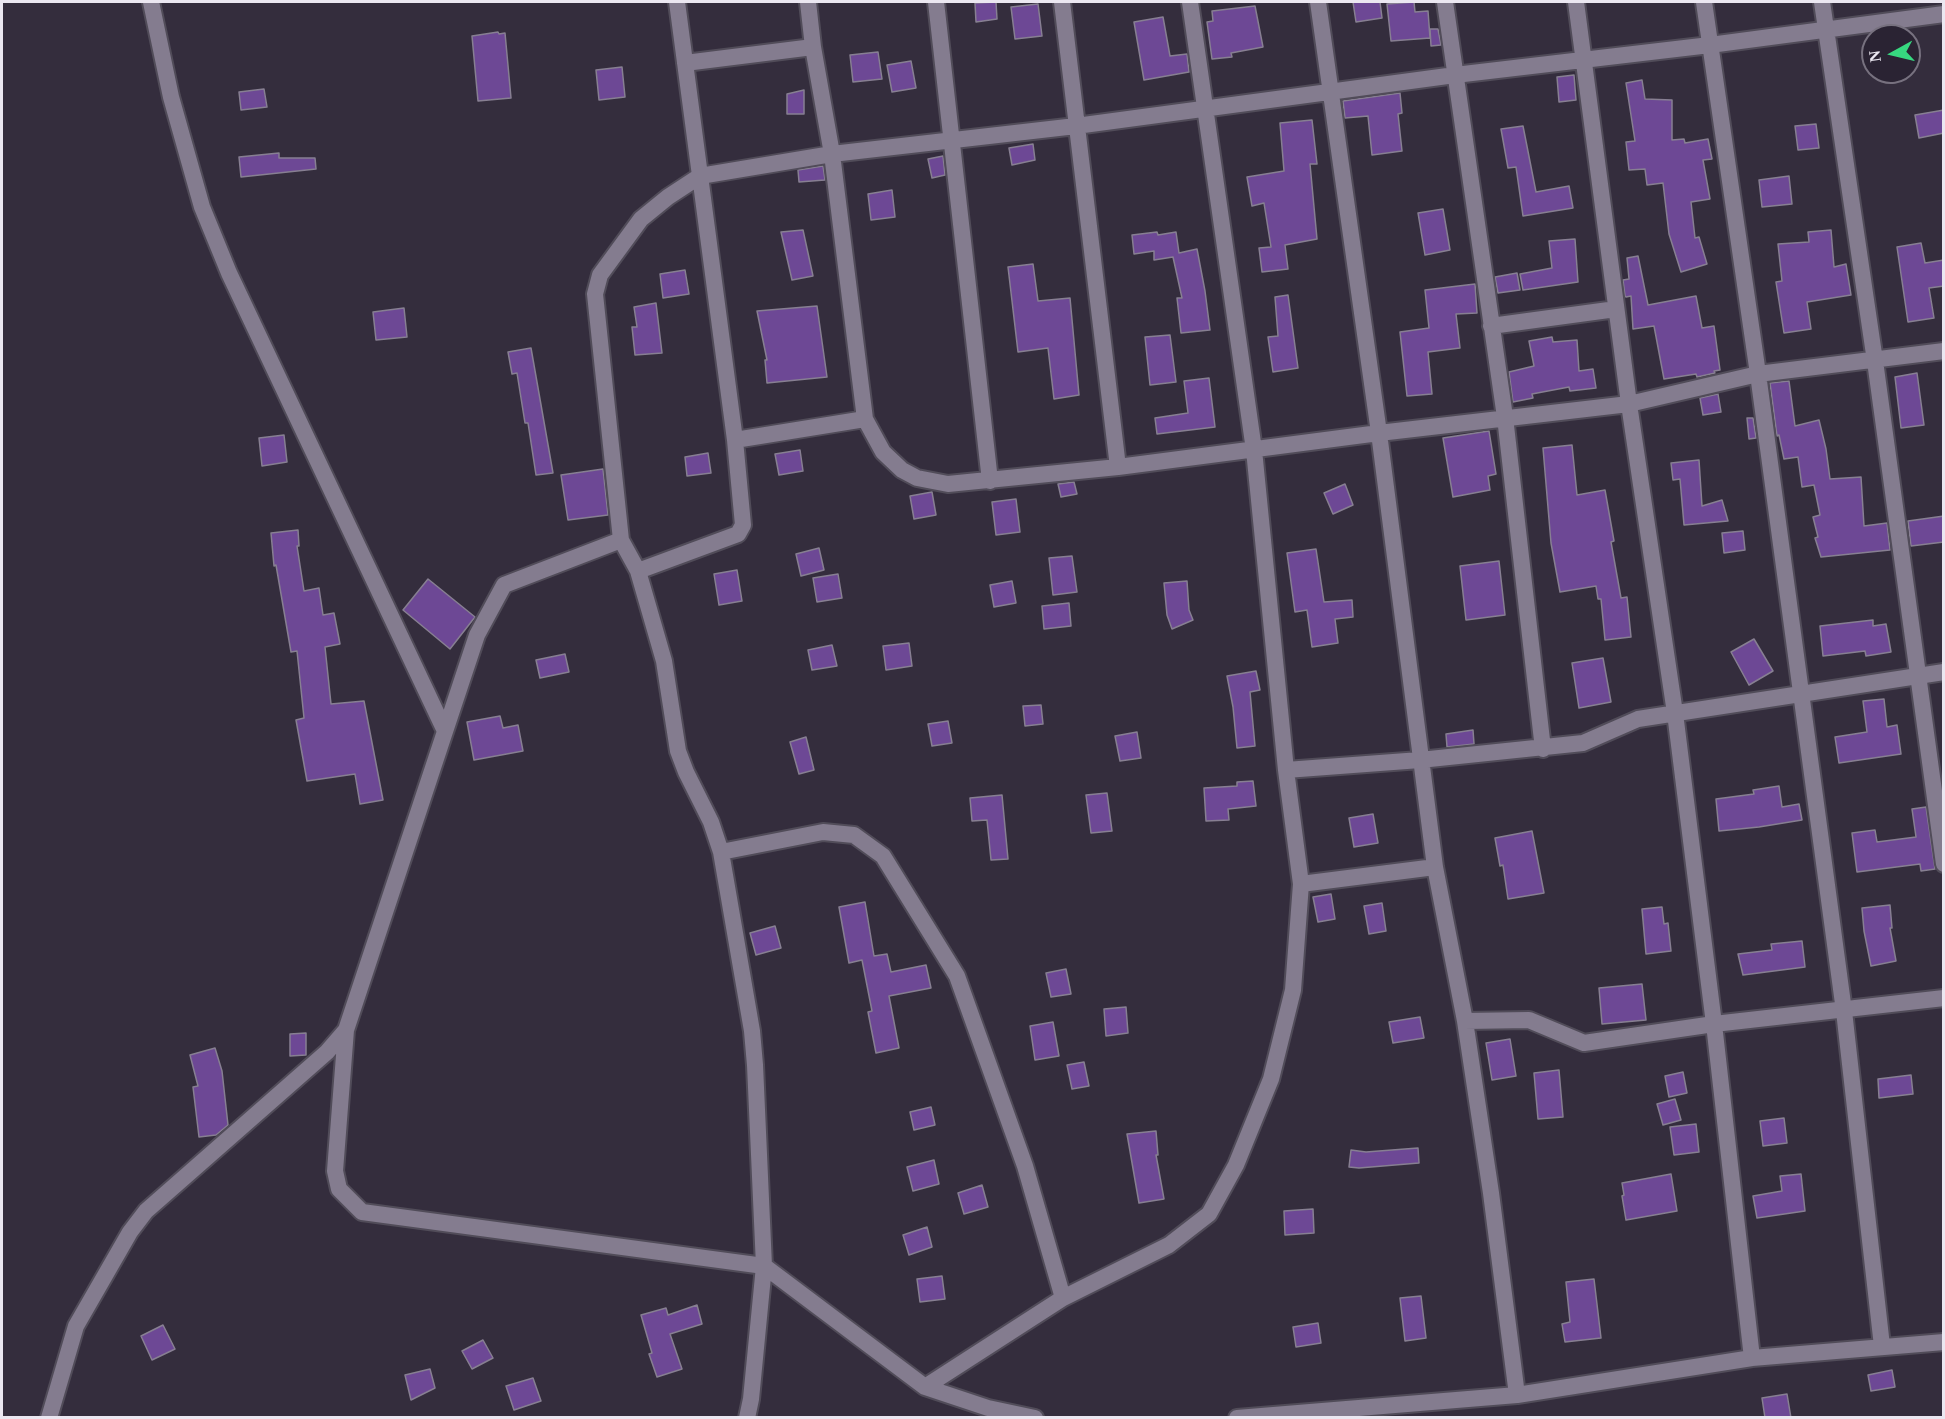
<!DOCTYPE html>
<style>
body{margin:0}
#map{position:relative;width:1945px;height:1419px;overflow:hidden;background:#342d3d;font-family:Georgia,serif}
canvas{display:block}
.frame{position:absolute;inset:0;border:3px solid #ebe7f1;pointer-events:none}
.north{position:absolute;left:1861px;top:24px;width:60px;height:60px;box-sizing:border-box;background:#2a2333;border:2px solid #77717f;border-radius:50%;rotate:262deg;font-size:16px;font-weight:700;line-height:24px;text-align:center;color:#ebe7f1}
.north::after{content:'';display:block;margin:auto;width:21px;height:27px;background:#37d880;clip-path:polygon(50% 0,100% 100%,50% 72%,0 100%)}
</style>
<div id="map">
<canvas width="1945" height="1419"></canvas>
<div class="frame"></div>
<div class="north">N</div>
</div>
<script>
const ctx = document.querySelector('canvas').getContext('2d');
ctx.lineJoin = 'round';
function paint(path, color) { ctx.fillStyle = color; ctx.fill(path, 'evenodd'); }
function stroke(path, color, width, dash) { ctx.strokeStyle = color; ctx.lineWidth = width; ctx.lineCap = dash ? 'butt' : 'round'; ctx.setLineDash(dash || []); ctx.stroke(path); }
const building = new Path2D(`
 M996 2 997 19 976 22 975 3Z
 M1353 2H1380L1382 18 1356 22Z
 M1414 2 1415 12 1428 11 1430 38 1391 41 1387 4Z
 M1038 4 1042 36 1015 39 1011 7Z
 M1255 6 1263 47 1231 53 1232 57 1212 59 1207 22 1213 21 1212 11Z
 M1163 17 1170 56 1187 54 1189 72 1144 80 1134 22Z
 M1430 29H1438L1441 45 1431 46Z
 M498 32 499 34 505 33 511 98 478 101 472 36Z
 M878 52 882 79 853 82 850 55Z
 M911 61 916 88 892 92 887 65Z
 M622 67 625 97 599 100 596 70Z
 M1574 75 1576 100 1559 102 1557 77Z
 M1642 80 1645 99 1672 100V140L1684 139 1685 143 1708 139 1712 159 1703 160 1710 199 1691 202 1695 238 1699 237 1707 264 1681 272 1669 234 1663 183 1647 185 1645 169 1629 170 1626 142 1635 141 1626 83Z
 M264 89 267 107 241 110 239 92Z
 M804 90V114H787V94Z
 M1400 93 1402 113 1398 114 1402 151 1372 155 1368 116 1345 118 1343 101Z
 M1944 110V133L1919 138 1915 115Z
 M1312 120 1317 164H1310L1317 239 1285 245 1288 269 1262 272 1259 248 1271 247 1264 203 1252 206 1247 177 1284 171 1280 123Z
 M1816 124 1819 148 1798 150 1795 126Z
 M1523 126 1536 192 1569 186 1573 208 1523 216 1516 167 1508 168 1501 129Z
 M1033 144 1035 160 1012 165 1009 148Z
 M279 153V158H315L316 169 241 177 239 157Z
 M943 156 945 175 932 178 928 159Z
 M823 166 825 180 799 182 798 170Z
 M1789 176 1792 204 1762 207 1759 180Z
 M892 190 895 217 871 220 868 194Z
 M1443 209 1450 250 1425 255 1418 213Z
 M803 230 813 276 792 280 781 232Z
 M1831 230 1834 267 1846 264 1851 295 1807 302 1811 329 1784 333 1776 282 1782 281 1778 244 1809 242 1808 232Z
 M1157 232 1158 235 1176 232 1179 253 1197 249 1205 291 1210 330 1181 333 1177 298H1182L1173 257 1154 260V251L1134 254 1132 235Z
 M1575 239 1578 282 1523 290 1520 274 1552 268 1549 241Z
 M1921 243 1925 263 1944 260V286L1929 288 1934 318 1908 322 1897 247Z
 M1638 256 1648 305 1696 296 1702 328 1714 326 1720 370 1714 371 1715 373 1697 377 1696 374 1664 379 1654 326 1633 329 1631 296 1626 297 1625 296 1623 280 1629 279 1627 258Z
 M1033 264 1038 301 1070 298 1079 395 1054 399 1048 348 1018 352 1008 267Z
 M685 270 689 294 663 298 660 274Z
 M1517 273 1520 290 1498 293 1495 277Z
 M1475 284 1477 313 1456 314 1460 348 1428 352 1432 394 1407 396 1400 332 1429 328 1425 290Z
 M1288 295 1298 368 1273 372 1268 337 1278 336 1275 297Z
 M656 303 662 353 635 355 632 327H637L634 307Z
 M817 306 827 377 767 383 765 360H767L757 311Z
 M404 308 407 337 376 340 373 312Z
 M1170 335 1176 382 1150 385 1145 337Z
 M1552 337 1553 342 1577 340 1579 371 1593 369 1596 388 1570 391 1569 387 1532 394 1533 398 1513 402 1509 372 1534 366 1529 341Z
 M531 348 553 473 536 475 528 423H525L517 373 512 374 508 352Z
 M1917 373 1924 425 1901 428 1895 377Z
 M1209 378 1215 427 1157 434 1155 418 1188 413 1184 381Z
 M1789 381 1795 426 1819 420 1826 449 1830 479 1861 477 1864 526 1887 523 1890 550 1821 557 1815 538 1818 537 1813 517 1820 515 1814 485 1802 487 1798 457 1784 459 1779 435 1777 436 1770 383Z
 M1718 394 1721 412 1703 415 1700 398Z
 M1747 418H1753L1756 438 1749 439Z
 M1489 431 1496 474 1488 476 1490 490 1453 497 1443 438Z
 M284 435 287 462 262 466 259 438Z
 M1572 445 1577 495 1605 490 1614 541 1611 542 1621 598 1627 597 1631 637 1605 640 1601 599H1598L1596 586 1560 592 1551 543 1543 448Z
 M800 450 803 471 779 475 775 454Z
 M708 453 711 473 687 476 685 457Z
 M1699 460 1702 506 1722 500 1728 521 1684 525 1680 479 1673 480 1671 463Z
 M603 469 608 515 568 520 561 475Z
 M1074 482 1077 494 1061 497 1058 484Z
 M1345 484 1353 505 1333 514 1324 493Z
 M932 492 936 515 914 519 910 496Z
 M1016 499 1020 532 996 535 992 502Z
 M1944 516V542L1911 546 1908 521Z
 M298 530 299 546H297L304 591 319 588 323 615 334 613 340 644 325 647 331 704 364 701 383 800 360 804 355 774 307 781 296 720 304 718 297 651 291 652 276 565 274 566 271 533Z
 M1743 531 1745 550 1724 553 1722 533Z
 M819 548 824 570 801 576 796 554Z
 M1316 549 1324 602 1352 600 1353 617 1335 619 1338 643 1312 647 1307 610 1295 612 1287 553Z
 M1072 556 1077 592 1053 595 1049 558Z
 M1499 561 1505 615 1466 620 1460 566Z
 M737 570 742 601 719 605 714 574Z
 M838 574 842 598 817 602 813 578Z
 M428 579 475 617 450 649 403 610Z
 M1012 581 1016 603 994 607 990 585Z
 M1187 581 1189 610 1193 620 1172 629 1167 615 1164 583Z
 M1069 603 1071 626 1044 629 1042 606Z
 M1873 620V626L1886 624 1891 652 1866 656 1865 651 1823 656 1820 626Z
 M1754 639 1773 671 1749 685 1731 652Z
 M909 643 912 666 886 670 883 646Z
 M832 645 837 666 812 670 808 650Z
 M565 654 569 672 540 678 536 660Z
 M1603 658 1611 702 1579 708 1572 663Z
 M1256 671 1260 690 1250 692 1255 746 1237 748 1233 707 1227 676Z
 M1884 699 1887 727 1897 725 1901 754 1839 763 1835 737 1867 732 1863 701Z
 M1041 705 1043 724 1025 726 1023 706Z
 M500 716 503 728 518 725 523 751 474 760 467 722Z
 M948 721 952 743 932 746 928 724Z
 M1473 730 1474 744 1447 747 1446 734Z
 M1137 732 1141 758 1120 761 1115 736Z
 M806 737 814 770 799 774 790 742Z
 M1253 781 1256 806 1228 809 1229 820 1206 821 1204 788 1237 786V782Z
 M1779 786 1782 807 1799 804 1802 820 1759 827 1719 831 1716 799 1754 794 1753 790Z
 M1107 793 1112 831 1091 833 1086 795Z
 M1002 795 1008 859 991 860 987 820 972 821 970 798Z
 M1926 807 1935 869 1921 871 1920 864 1857 872 1852 833 1875 830 1877 842 1916 837 1912 809Z
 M1373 814 1378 843 1354 847 1349 818Z
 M1532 831 1544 893 1508 899 1503 865 1500 866 1495 838Z
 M1331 894 1335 919 1318 922 1313 897Z
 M865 902 874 956 887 954 891 972 926 965 931 988 889 996 899 1048 876 1053 868 1012 872 1011 862 960 849 963 839 907Z
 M1382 903 1386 931 1369 934 1364 906Z
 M1890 905 1892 928H1890L1896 961 1871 966 1864 931 1862 908Z
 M1662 907 1664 924 1668 923 1671 951 1646 954 1642 909Z
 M775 926 781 948 756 955 750 933Z
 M1802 941 1805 967 1743 975 1738 954 1772 950 1771 944Z
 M1066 969 1071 994 1051 997 1046 973Z
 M1642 984 1646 1020 1602 1024 1599 988Z
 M1126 1007 1128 1033 1106 1036 1104 1009Z
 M1420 1017 1424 1038 1393 1043 1389 1022Z
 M1053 1022 1059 1056 1035 1060 1030 1026Z
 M306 1033V1055L290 1056V1034Z
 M1510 1039 1516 1076 1492 1080 1486 1043Z
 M215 1048 222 1071 228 1125 216 1135 199 1137 193 1087 198 1086 190 1055Z
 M1084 1062 1089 1086 1072 1089 1067 1065Z
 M1559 1070 1563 1117 1538 1119 1534 1073Z
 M1683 1072 1687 1093 1669 1097 1665 1076Z
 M1911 1075 1913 1094 1879 1098 1878 1079Z
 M1675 1099 1681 1120 1663 1125 1657 1104Z
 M931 1107 935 1125 914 1130 910 1112Z
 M1784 1118 1787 1143 1763 1146 1760 1121Z
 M1696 1124 1699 1152 1674 1155 1670 1127Z
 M1156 1131 1158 1155H1156L1164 1199 1139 1203 1127 1134Z
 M1418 1148 1419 1163 1359 1168 1349 1167 1351 1150 1366 1152Z
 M934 1160 939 1184 913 1191 907 1167Z
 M1671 1174 1677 1211 1626 1220 1622 1196 1624 1195 1622 1183Z
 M1801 1174 1805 1211 1757 1218 1753 1196 1782 1191 1780 1176Z
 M982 1185 988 1207 964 1214 958 1193Z
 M1313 1209 1314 1233 1285 1235 1284 1211Z
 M927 1227 932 1247 909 1255 903 1235Z
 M942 1276 945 1299 920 1302 917 1279Z
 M1594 1279 1601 1338 1565 1342 1562 1324 1570 1322 1566 1282Z
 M1421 1296 1426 1338 1405 1341 1400 1298Z
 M697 1305 702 1324 670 1334 682 1369 657 1377 649 1354 652 1353 641 1315 666 1308 668 1315Z
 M1318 1323 1321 1343 1296 1347 1293 1327Z
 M163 1325 175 1349 152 1360 141 1336Z
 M483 1340 493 1358 472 1369 462 1351Z
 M430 1369 435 1388 411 1400 405 1375Z
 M1892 1370 1895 1387 1871 1391 1868 1375Z
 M533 1378 541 1401 514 1410 506 1386Z
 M1787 1394 1791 1418H1765L1762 1398Z`);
paint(building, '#6d4895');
stroke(building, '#877f92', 1.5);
const minor = new Path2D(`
 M151 2 171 97 202 207 229 273 445 731
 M808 2 813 47 832 154 865 419 883 452 902 470 917 478 948 484 1118 467 1379 433 1629 404 1758 374 1944 351
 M936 2 990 481
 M1062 2 1118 467
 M1318 2 1379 433 1435 867 1465 1021 1491 1193 1517 1395
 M1445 2 1505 417 1543 749
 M1576 2 1629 404 1675 713 1714 1024 1752 1358
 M1704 2 1758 374 1844 1011 1882 1346
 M1822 2 1875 361 1944 864
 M685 63 813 47
 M1491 326 1616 309
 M735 440 865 419
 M621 540 504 585 477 635 346 1030 335 1171 339 1189 362 1212 764 1266 925 1387 988 1408 1035 1418
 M638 571 738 534 743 525 735 440 677 2
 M1286 770 1420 760 1583 743 1638 719 1944 672
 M721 852 823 832 854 835 883 856 957 976 1025 1166 1063 1298
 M1301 884 1435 867
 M1465 1021 1529 1020 1584 1043 1714 1024 1944 998
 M925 1387 1063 1298 1169 1245 1209 1214 1236 1165 1271 1079 1293 990 1301 884 1286 770 1254 450 1190 2
 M49 1418 76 1326 130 1232 146 1211 327 1052 346 1030
 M747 1418 751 1399 764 1266 755 1065 752 1031 721 852 711 822 686 772 678 751 664 661 638 571 621 540 595 294 600 275 641 219 668 197 700 176 832 154 1076 126 1455 75 1710 45 1944 14
 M1237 1418 1517 1395 1752 1358 1944 1342`);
stroke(minor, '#514c59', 20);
stroke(minor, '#847c8f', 16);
</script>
